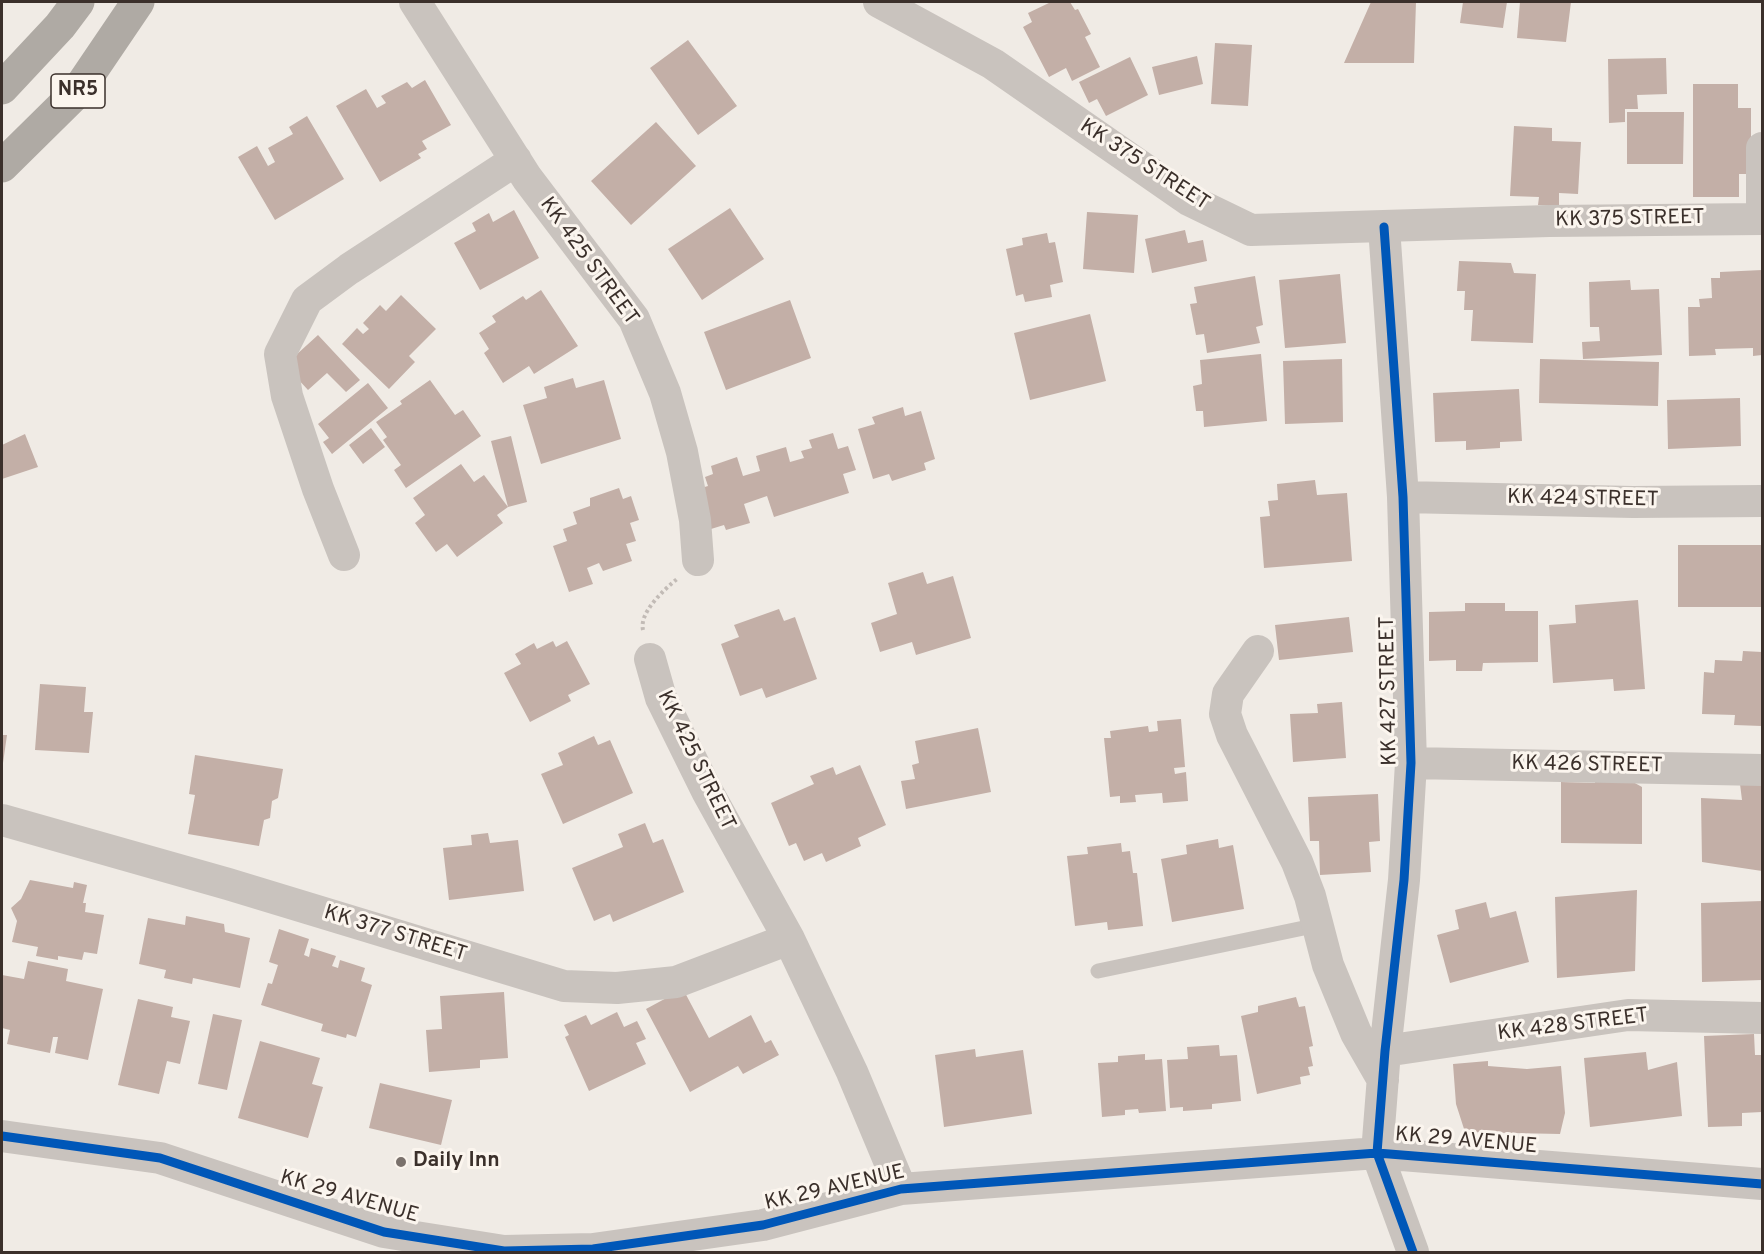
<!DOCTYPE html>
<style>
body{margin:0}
#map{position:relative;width:1764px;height:1254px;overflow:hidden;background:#f0ebe5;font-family:Overpass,sans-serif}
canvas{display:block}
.frame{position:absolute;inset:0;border:3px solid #3b302b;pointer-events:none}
</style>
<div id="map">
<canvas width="1764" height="1254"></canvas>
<div class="frame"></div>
</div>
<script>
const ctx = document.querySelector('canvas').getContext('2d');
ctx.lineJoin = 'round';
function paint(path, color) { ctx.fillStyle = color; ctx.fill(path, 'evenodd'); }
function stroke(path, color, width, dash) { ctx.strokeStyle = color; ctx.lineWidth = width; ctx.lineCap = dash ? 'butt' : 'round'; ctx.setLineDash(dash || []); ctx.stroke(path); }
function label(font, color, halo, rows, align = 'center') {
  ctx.font = font + ' Overpass,sans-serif'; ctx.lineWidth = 6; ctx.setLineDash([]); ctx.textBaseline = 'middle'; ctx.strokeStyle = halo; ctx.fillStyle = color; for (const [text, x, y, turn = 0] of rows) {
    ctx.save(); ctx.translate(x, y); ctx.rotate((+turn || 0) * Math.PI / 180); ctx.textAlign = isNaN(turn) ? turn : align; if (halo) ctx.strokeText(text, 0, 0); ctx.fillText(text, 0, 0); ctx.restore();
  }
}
paint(new Path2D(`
 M1051 2H1070L1075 10 1078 9 1091 34 1085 37 1100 67 1072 81 1066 68 1049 77 1023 27 1032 22 1028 13Z
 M1371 2H1416L1414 63H1344Z
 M1463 2H1507L1503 28 1460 23Z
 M1520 2H1571L1566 42 1517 38Z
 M688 40 737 106 698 135 650 68Z
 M1215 43 1252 45 1248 106 1211 104Z
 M1197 56 1203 84 1159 95 1152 67Z
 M1130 57 1148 95 1106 116 1097 99 1089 103 1079 82Z
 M1666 58 1667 94 1637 95 1638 109H1625V122L1609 123 1608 59Z
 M425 80 451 125 422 141 427 149 418 154 421 158 380 182 336 106 366 89 377 108 386 103 381 96 407 82 412 88Z
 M1693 84H1738V108H1751V174H1739V197H1693Z
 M1627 112H1684L1683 164H1627Z
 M307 116 344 179 275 220 238 157 257 146 268 166 275 162 268 148 293 134 289 127Z
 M656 122 696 166 631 225 591 181Z
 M1514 126 1552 128V141L1581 142 1578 194 1559 193V206L1538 205 1539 197 1510 196Z
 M730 208 764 259 702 300 668 249Z
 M514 210 539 258 480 290 454 243 476 231 472 223 489 213 493 222Z
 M1087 212 1138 215 1134 273 1083 269Z
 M1185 230 1188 243 1203 240 1207 261 1152 273 1145 239Z
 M1047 233 1049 243 1055 242 1063 282 1050 285 1052 297 1025 302 1023 294 1016 296 1006 249 1023 245 1022 238Z
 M1459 261 1511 263 1514 273 1536 274 1533 343 1471 341 1473 310H1464L1465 291H1457Z
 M1762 270V355L1753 356V348L1715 349 1716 355 1689 356 1688 307H1700L1699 299 1712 298 1711 278H1720V272Z
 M1340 274 1346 343 1285 348 1279 280Z
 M1255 276 1263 325 1256 327 1260 343 1207 353 1204 334 1196 335 1190 304 1197 303 1194 287Z
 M1630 280 1631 290 1659 289 1662 355 1583 359 1582 342 1600 341 1599 327H1590L1589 282Z
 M541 290 578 346 534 374 529 366 503 383 484 353 489 349 479 333 496 322 492 316 523 296 526 300Z
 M401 295 436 329 409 356 415 362 389 389 342 344 357 328 363 334 369 329 363 323 380 305 386 311Z
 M790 300 811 358 726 390 704 332Z
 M1090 314 1106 381 1030 400 1014 333Z
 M318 335 360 380 346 392 327 373 308 390 285 365Z
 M1261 354 1267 421 1204 427 1203 411H1196L1193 386 1202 384 1200 360Z
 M1342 359 1343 422 1285 424 1283 361Z
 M1540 359 1659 362 1658 406 1539 403Z
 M573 378 576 388 604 380 621 439 541 464 523 405 547 398 544 387Z
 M430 380 455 415 463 410 481 436 406 488 394 470 401 465 383 440 387 437 376 422 402 404 400 401Z
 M368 383 388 408 332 454 323 442 329 438 318 424Z
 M1519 389 1522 441 1500 442V448L1466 450V441L1435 442 1433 393Z
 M1740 398 1741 446 1668 449 1667 400Z
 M903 407 905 416 921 411 935 459 924 463 926 470 892 481 889 474 873 479 858 429 875 424 872 417Z
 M371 428 385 447 363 464 349 445Z
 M833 433 838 449 848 446 856 470 843 474 849 493 774 517 767 496 744 504 750 523 726 530 724 525 711 529 698 489 708 486 705 477 713 474 711 466 737 457 743 476 760 471 756 456 786 447 790 462 804 458 801 451 812 448 809 440Z
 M25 434 38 467 2 479V445Z
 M511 436 527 502 508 507 491 441Z
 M461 464 474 482 484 475 508 507 497 515 503 523 457 557 447 544 436 552 415 523 425 515 413 498Z
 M1315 480 1317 495 1347 493 1352 561 1264 568 1260 517 1270 516 1268 501 1278 500 1277 484Z
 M619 488 623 499 631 496 639 520 630 523 636 541 626 544 632 561 603 571 599 563 587 568 593 584 569 592 553 546 567 541 563 529 577 524 573 512 590 506V498Z
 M1678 545H1762V607H1678Z
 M923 572 927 584 953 576 971 638 916 655 912 642 880 652 871 623 897 614 888 583Z
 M1638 600 1645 689 1614 691 1613 679 1553 683 1549 625 1576 623 1575 605Z
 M1465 603H1505V611H1538V662L1483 663 1482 671H1456V660L1429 661V612L1465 611Z
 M779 609 784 621 795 617 817 679 766 698 762 688 740 696 721 644 739 637 734 625Z
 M1349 617 1353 652 1279 660 1275 625Z
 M553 641 556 647 567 641 590 684 568 695 571 701 530 722 504 673 521 664 515 654 534 643 537 649Z
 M1743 651 1762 652V726L1734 725 1735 715 1702 714 1704 672 1714 673 1715 660 1742 661Z
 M40 684 86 687 84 712H93L89 753 35 750Z
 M1342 702 1346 758 1293 762 1290 714 1318 713 1317 704Z
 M1181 719 1185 767 1174 768 1175 774 1186 772 1188 801 1163 803 1162 793 1135 795 1136 802 1120 803V796L1110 797 1104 738H1111L1110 731 1148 726 1149 732 1158 731 1157 721Z
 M978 728 991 792 906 809 901 781 915 779 912 765 919 763 915 741Z
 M2 735H7L3 763H2Z
 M594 736 598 745 610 740 633 793 563 824 541 774 563 765 558 753Z
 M195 755 283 769 278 798 272 801 270 818 264 820 259 846 188 834 195 795 189 794Z
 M860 765 886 825 858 838 861 846 826 862 822 853 804 861 796 843 789 846 771 803 814 784 810 776 833 767 836 775Z
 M1595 775 1633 782 1642 787V844L1561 843V782L1595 783Z
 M1740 784H1762V871L1702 862 1701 798 1742 800Z
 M1378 794 1380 841 1369 842 1371 872 1320 875 1319 841H1310L1308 797Z
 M645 823 653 843 663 839 684 892 613 922 610 914 594 921 572 868 623 847 618 834Z
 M488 833 490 843 518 840 524 891 449 900 443 848 472 845 471 835Z
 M1218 839 1219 848 1233 845 1244 909 1172 922 1161 859 1187 854 1186 845Z
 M1121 843 1122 852 1130 851 1133 873H1137L1143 926 1108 930 1107 922 1075 926 1067 856 1088 854 1087 847Z
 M30 880 73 888 74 882 87 885 83 903H86L85 912 104 915 97 954 84 952 82 960 58 956V960L36 956 38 947 12 942 17 921 11 908 21 899Z
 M1637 890 1635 971 1557 978 1555 897Z
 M1762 901V980L1702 982 1701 903Z
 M1486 902 1490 918 1516 911 1529 962 1450 983 1437 935 1459 929 1455 910Z
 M186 916 224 924 225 932 250 938 240 988 193 978 192 984 164 978 166 970 139 964 148 918 185 925Z
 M279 929 309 939 304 955 309 957 311 948 336 956 332 966 338 968 340 960 365 968 361 981 372 985 356 1037 347 1034 346 1038 321 1031 323 1024 261 1005 268 983 272 984 278 965 269 962Z
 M28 961 68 969 66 981 103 989 88 1060 55 1053 58 1037H53L50 1053 7 1044 10 1030 2 1028V975L24 979Z
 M683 989 709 1038 751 1015 765 1043 771 1040 779 1055 743 1074 738 1066 690 1092 646 1009Z
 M504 992 508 1058 480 1060V1068L429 1072 426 1030 442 1029 440 996Z
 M1296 997 1299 1007 1305 1006 1313 1046 1309 1047 1313 1066 1308 1067 1310 1075 1300 1077 1301 1084 1257 1094 1241 1016 1258 1012V1006Z
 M138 999 173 1007 171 1017 190 1021 180 1064 167 1061 159 1094 118 1085Z
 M617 1012 624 1027 637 1021 646 1039 636 1043 646 1064 589 1091 565 1037 569 1035 564 1025 586 1015 591 1025Z
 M213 1014 242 1020 227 1090 198 1084Z
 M1754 1034 1755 1055H1762V1112L1742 1113V1126L1708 1127 1704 1036Z
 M260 1041 320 1058 312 1084 323 1087 308 1138 238 1118Z
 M1219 1045 1220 1056 1237 1055 1241 1101 1212 1104V1109L1183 1111V1107L1170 1108 1167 1060 1188 1059 1187 1047Z
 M975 1049 976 1057 1023 1050 1032 1114 944 1127 935 1055Z
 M1646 1052 1648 1070 1677 1062 1682 1116 1590 1127 1584 1058Z
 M1145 1054V1060L1162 1059 1166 1111 1139 1113 1138 1109 1125 1110V1115L1102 1117 1098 1063 1118 1062V1056Z
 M1488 1061V1066L1527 1069 1561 1066 1565 1113 1560 1134 1465 1132 1456 1104 1453 1064Z
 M380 1083 452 1100 441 1145 369 1128Z`), '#c3afa7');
stroke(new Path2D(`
 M643 630C639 612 664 590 677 579`), '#c2bbb6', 4, [3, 3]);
stroke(new Path2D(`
 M1098 971 1318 925`), '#c9c3be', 15);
stroke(new Path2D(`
 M415 2 527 178 634 319 665 393 682 452 695 520 698 560
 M879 2 993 64 1189 200 1251 230 1549 221 1762 219
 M1762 219V148
 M1384 227 1403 497 1411 763 1404 880 1385 1051 1377 1153 1413 1252
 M1403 497 1633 502 1762 501
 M344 555 318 489 287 396 280 354 307 300 349 269 516 160
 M1258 651 1228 694 1225 714 1232 735 1297 862 1310 896 1328 965 1356 1033 1383 1080
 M650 659 661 698 707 791 789 939 852 1072 901 1189
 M1411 763 1762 770
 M2 820 228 884 564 986 617 988 676 982 789 939
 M1385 1051 1628 1015 1762 1018
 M2 1136 160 1158 384 1232 504 1251 593 1249 763 1225 901 1189 1377 1153 1762 1184`), '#c9c3be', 32);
stroke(new Path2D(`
 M2 88 60 26 78 2
 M2 166 77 92 138 2`), '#afaaa4', 33);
stroke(new Path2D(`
 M1384 227 1403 497 1411 763 1404 880 1385 1051 1377 1153 1413 1252
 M2 1136 160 1158 384 1232 504 1251 593 1249 763 1225 901 1189 1377 1153 1762 1184`), '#0057b8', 9);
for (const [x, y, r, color] of [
 [401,1162,6,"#7a716c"]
]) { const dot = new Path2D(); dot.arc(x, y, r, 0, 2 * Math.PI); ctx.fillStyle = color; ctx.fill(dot); stroke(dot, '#fbf5ee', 2); }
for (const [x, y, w] of [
 [78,91,54]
]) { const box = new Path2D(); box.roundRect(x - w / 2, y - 17, w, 34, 4.5); ctx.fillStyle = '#fbf5ee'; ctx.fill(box); stroke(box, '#3b302b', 1.5); }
label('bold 20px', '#3b302b', null, [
 ["NR5",78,91]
]);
label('21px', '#3b302b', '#fbf5ee', [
 ["KK 375 STREET",1144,166,33],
 ["KK 375 STREET",1630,220,-1],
 ["KK 425 STREET",588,262,54],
 ["KK 424 STREET",1583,500,1],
 ["KK 427 STREET",1390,691,-91],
 ["KK 425 STREET",695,761,64],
 ["KK 426 STREET",1587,766,1],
 ["KK 377 STREET",395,935,17],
 ["KK 428 STREET",1573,1026,-7],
 ["KK 29 AVENUE",1466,1142,5],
 ["KK 29 AVENUE",835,1189,-13],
 ["KK 29 AVENUE",349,1198,16]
]);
label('bold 21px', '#3b302b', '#fbf5ee', [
 ["Daily Inn",413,1162]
], 'left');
</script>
